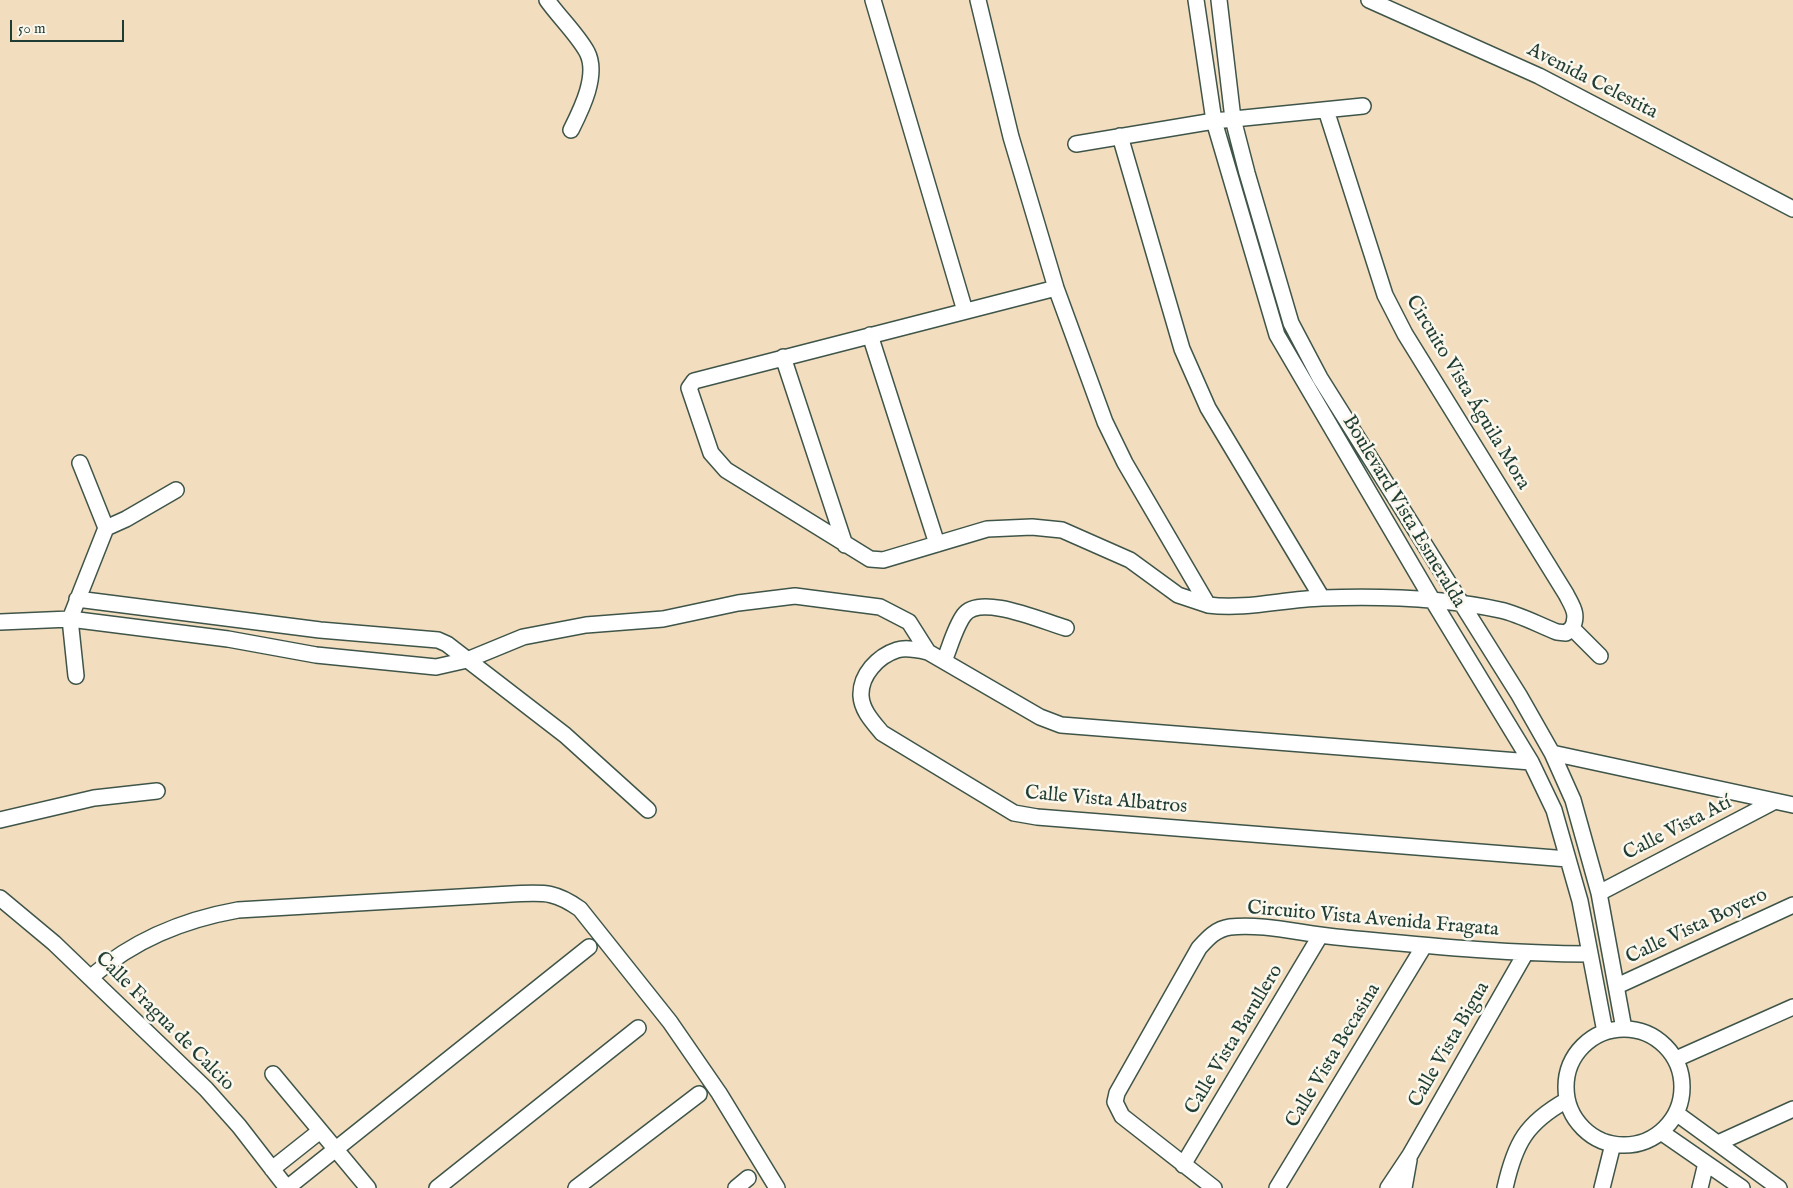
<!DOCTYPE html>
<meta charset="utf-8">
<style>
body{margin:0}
#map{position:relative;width:1793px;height:1188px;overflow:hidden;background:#f2ddbf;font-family:"IM FELL English",serif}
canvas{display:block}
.scale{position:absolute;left:10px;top:20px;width:114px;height:22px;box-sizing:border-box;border:2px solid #1f3d34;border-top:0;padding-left:6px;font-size:15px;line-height:18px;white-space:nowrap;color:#1f3d34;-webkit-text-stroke:4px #fbf7ec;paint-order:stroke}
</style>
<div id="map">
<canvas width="1793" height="1188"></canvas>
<div class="scale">50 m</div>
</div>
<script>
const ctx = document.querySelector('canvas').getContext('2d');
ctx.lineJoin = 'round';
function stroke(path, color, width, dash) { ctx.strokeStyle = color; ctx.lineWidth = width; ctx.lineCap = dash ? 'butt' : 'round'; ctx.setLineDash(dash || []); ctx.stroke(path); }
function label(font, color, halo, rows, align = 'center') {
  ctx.font = font + ' "IM FELL English",serif'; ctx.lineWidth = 5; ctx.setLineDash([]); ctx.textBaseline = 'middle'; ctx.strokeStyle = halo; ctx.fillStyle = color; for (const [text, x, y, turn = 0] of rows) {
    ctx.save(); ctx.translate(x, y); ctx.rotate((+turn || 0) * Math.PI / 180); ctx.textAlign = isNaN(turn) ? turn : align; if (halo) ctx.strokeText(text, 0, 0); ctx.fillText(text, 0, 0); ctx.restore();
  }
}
const minor = new Path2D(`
 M547 0C559 17 577 34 587 52 599 75 581 110 571 130
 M873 0 965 311
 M978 0 1011 137 1056 288 1105 422 1125 463 1208 605C1246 610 1284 599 1322 598 1378 596 1445 598 1500 610 1519 614 1539 625 1557 632L1566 633 1572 628 1600 656
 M1196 0 1214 121 1277 335 1433 601 1531 762 1554 810 1580 901 1605 1032
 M1219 0 1233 119 1247 173 1291 323 1320 378 1519 695 1552 753 1573 800 1599 893 1624 1029
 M1369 0 1539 76 1793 209
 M1326 110 1385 295 1405 334 1566 594C1572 606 1579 614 1572 628
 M1120 136 1182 349 1208 408 1322 598
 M1076 144 1214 121 1363 106
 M1056 288 694 381 689 388 711 453 726 470 870 559 883 560 987 529 1032 527 1062 530 1130 560 1178 595 1208 605
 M870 335 937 544
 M783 357 845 545
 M106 528 126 519 176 490
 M77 599 320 630 438 640 447 644 565 735 648 810
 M0 622 70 619 228 639 316 655 436 667 467 660 523 637 586 625 663 619 738 603 795 596 880 607 909 622 928 652
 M944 661C950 647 955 627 964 615 980 593 1044 622 1066 628
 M76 676 70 619 106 528 80 463
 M1552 753 1793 805
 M1531 762 1061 725 1040 717 928 652C919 650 906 647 897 650 878 656 860 675 861 696 862 711 873 722 882 733L1014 813 1037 817 1568 859
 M0 820 94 798 157 791
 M1599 893 1775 801
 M0 898 54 943 206 1089 239 1126 287 1188
 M91 977C134 940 182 920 238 910L511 894C543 893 553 890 580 909L670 1022 719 1093 777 1188
 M1617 986 1793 905
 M1566 1087a58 58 0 1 1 116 0a58 58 0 1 1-116 0Z
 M1676 1059 1793 1007
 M273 1074 368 1188
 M1676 1113 1779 1188
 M1661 1132 1742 1188
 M1718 1143 1793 1109
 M1183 1165 1320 936
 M272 1169 320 1131
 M287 1188 589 947
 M437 1188 638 1028
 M576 1188 699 1094
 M736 1188 748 1178
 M1214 1188 1122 1116 1115 1102 1117 1093 1199 948C1208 938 1216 929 1230 927 1262 923 1303 934 1336 937 1421 945 1504 954 1590 954
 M1277 1188 1424 946
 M1388 1188 1410 1155 1525 954
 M1404 1188 1409 1160
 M1505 1188C1515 1143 1526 1123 1567 1100
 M1602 1188 1613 1144
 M1700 1188 1706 1163`);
stroke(minor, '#3f5549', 18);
stroke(minor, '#fff', 15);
label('20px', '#1f3d34', '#fbf7ec', [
 ["Avenida Celestita",1592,82,27],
 ["Circuito Vista Águila Mora",1467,393,59],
 ["Boulevard Vista Esmeralda",1403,512,59],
 ["Calle Vista Albatros",1106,801,5],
 ["Calle Vista Atí",1678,829,-27],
 ["Circuito Vista Avenida Fragata",1373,920,5],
 ["Calle Vista Boyero",1697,927,-25],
 ["Calle Fragua de Calcio",164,1022,45],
 ["Calle Vista Barullero",1235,1040,-59],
 ["Calle Vista Bigua",1450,1045,-60],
 ["Calle Vista Becasina",1334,1056,-59]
]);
</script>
